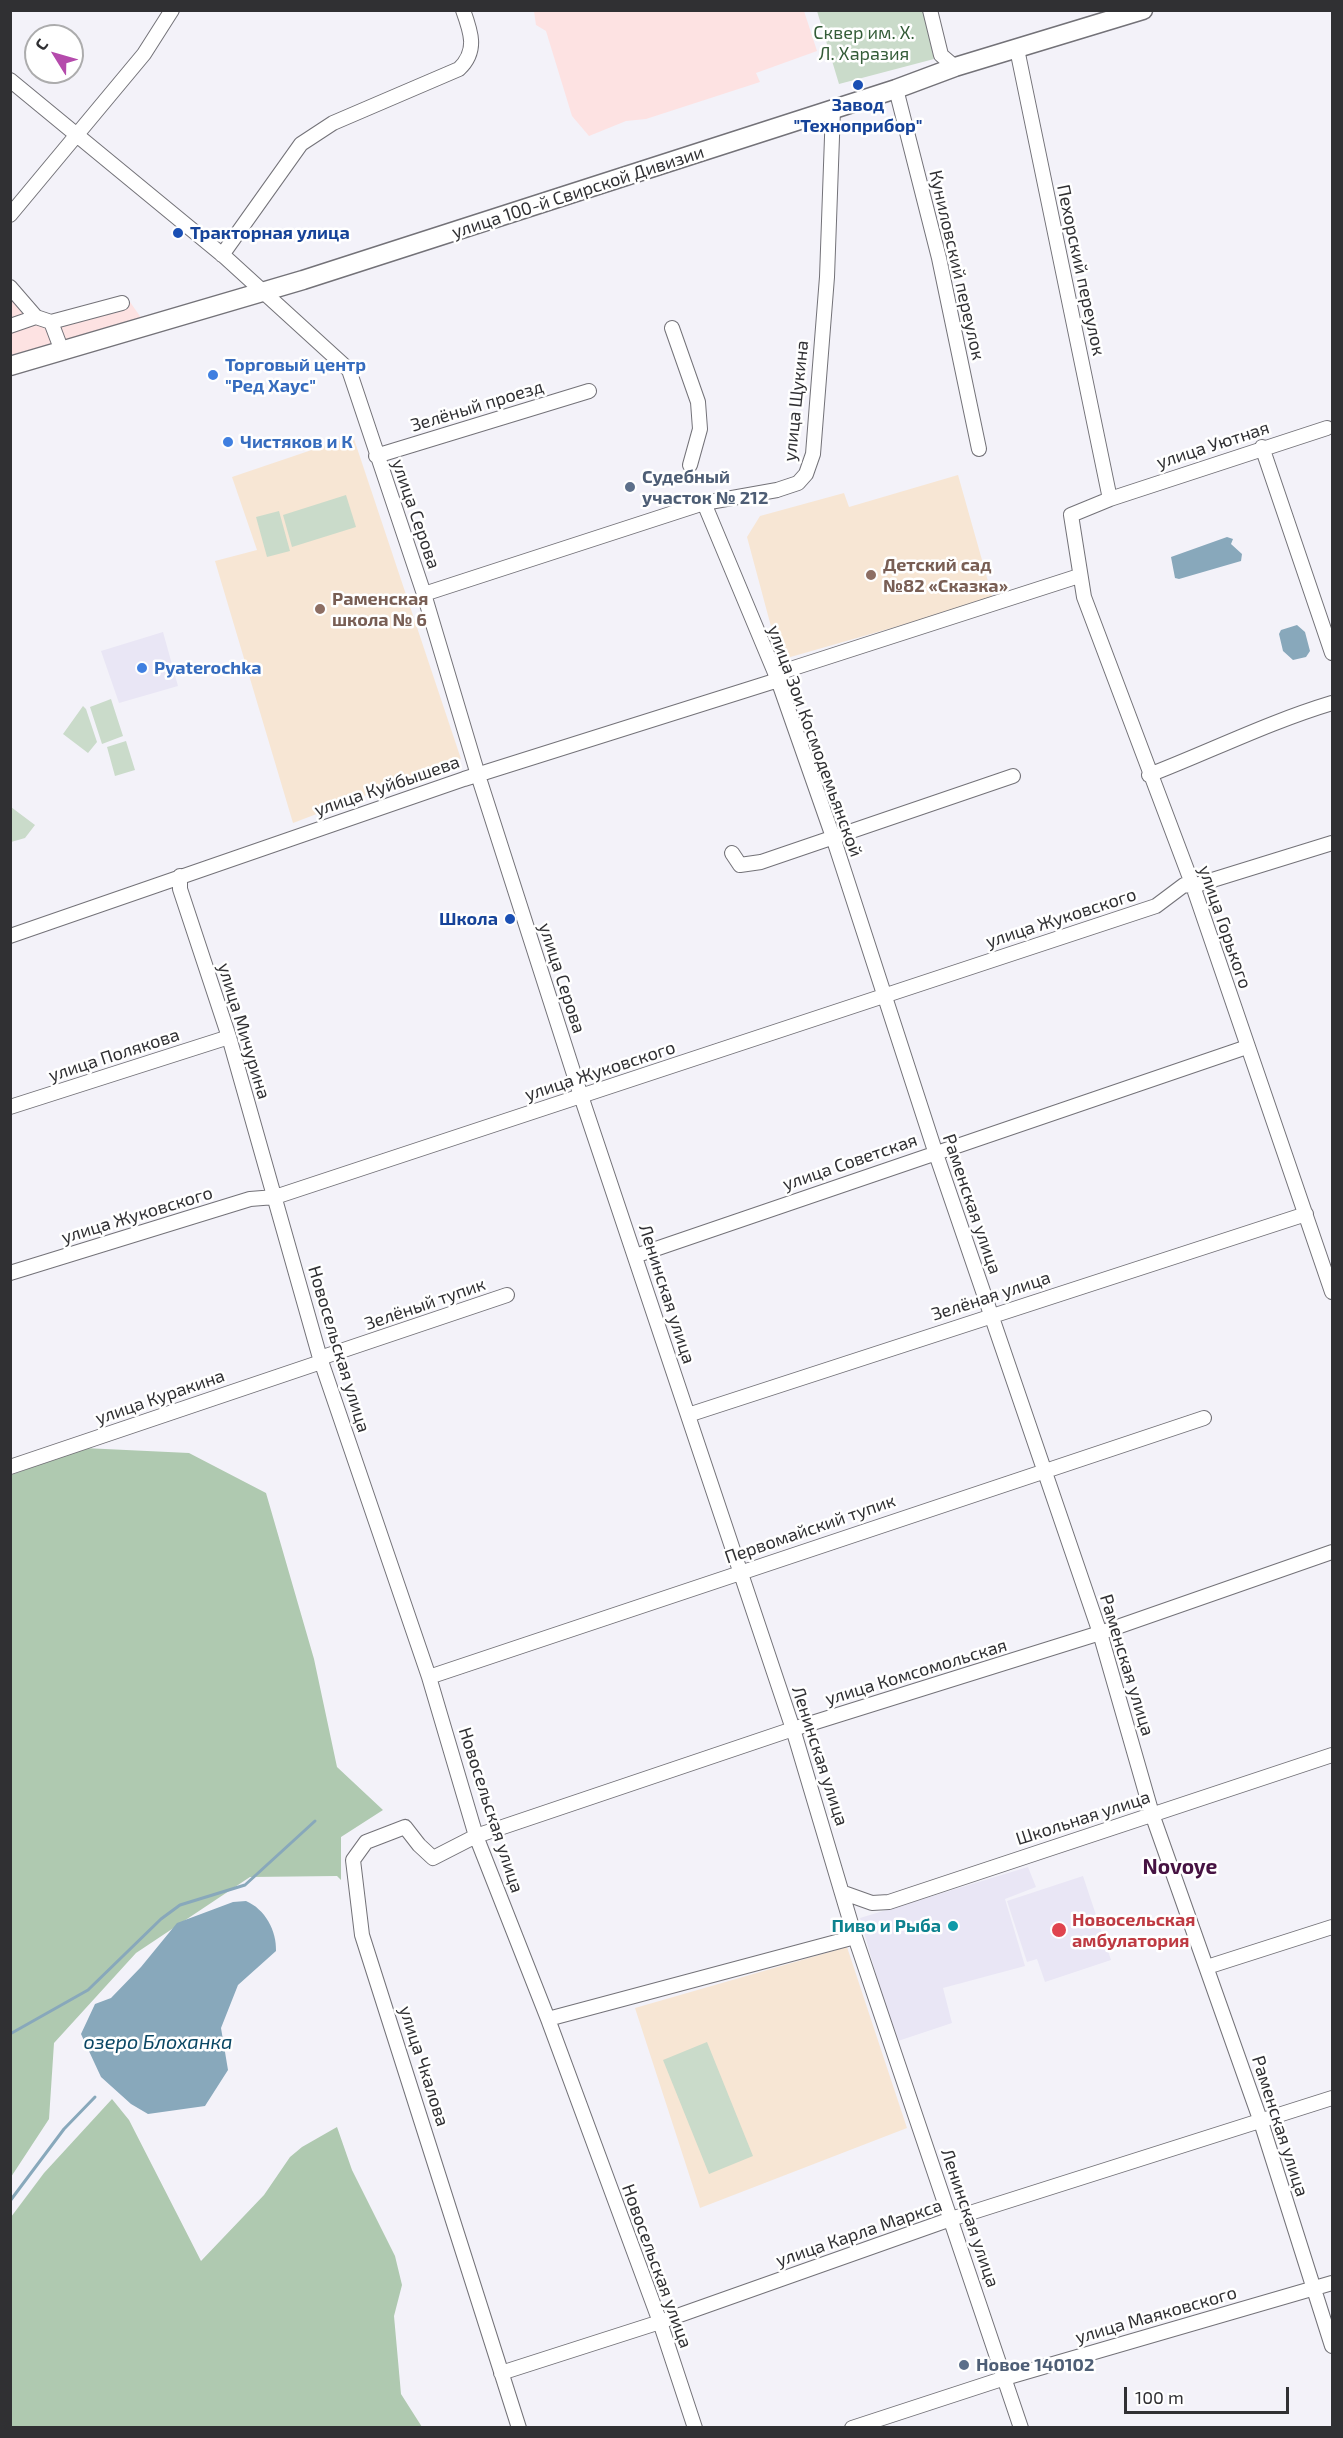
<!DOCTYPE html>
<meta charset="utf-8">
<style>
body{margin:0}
#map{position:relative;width:1343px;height:2438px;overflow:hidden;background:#f3f2f9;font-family:"Exo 2",sans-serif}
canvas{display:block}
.frame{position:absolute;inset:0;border:12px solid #303033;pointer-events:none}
.north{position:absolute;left:24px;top:24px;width:60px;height:60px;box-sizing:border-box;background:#fff;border:2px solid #acacad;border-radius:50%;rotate:307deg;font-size:16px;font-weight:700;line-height:24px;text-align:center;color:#303033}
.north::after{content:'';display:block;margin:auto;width:21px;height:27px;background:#b54bac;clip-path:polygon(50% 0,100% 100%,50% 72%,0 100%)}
.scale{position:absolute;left:1124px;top:2387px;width:165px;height:27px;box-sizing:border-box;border:3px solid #303033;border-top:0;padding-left:8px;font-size:18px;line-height:21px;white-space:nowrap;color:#303033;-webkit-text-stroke:4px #fff;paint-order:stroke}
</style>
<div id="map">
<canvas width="1343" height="2438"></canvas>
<div class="frame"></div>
<div class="north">С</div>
<div class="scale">100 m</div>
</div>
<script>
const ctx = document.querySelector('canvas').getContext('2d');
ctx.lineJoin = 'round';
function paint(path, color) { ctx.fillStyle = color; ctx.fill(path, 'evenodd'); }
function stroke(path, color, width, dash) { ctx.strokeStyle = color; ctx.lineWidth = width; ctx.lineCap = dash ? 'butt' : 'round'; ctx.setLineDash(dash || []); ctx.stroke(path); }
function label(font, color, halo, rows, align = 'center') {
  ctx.font = font + ' "Exo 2",sans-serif'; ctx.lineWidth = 5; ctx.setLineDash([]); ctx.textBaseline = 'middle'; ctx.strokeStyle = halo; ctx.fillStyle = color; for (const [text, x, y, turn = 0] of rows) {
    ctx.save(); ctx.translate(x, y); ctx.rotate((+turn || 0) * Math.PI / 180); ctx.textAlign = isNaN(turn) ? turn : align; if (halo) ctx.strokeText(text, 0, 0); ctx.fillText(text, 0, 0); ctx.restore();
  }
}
paint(new Path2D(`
 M163 632 178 686 119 703 101 651Z
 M1028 1867 1036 1887 1005 1899 1025 1966 943 1988 952 2023 895 2042 860 1918Z
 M1083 1876 1111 1960 1045 1982 1037 1959 1027 1962 1007 1901Z`), '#e9e6f5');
paint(new Path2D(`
 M534 11H804L817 51 756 73 760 82 646 119 626 121 589 136 572 116 546 31 536 25Z
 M10 294 45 327 130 302 142 319 11 355Z`), '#fde2e2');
paint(new Path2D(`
 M353 436 461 759 293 823 215 561 257 550 232 477Z
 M958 475 993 599 780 660 747 537 760 516 844 493 849 507Z
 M847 1947 907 2128 700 2208 635 2008Z`), '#f7e6d4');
paint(new Path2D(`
 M817 11H923L934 59 839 84Z
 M346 495 356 527 292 547 283 515Z
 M279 511 290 551 267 557 256 517Z
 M111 699 123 736 102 744 90 707Z
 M83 706 86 709 97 742 88 753 63 734Z
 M126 741 135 770 115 776 107 747Z
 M11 807 35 825 25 838 11 842Z
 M707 2042 753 2156 709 2174 663 2060Z`), '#cadbca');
paint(new Path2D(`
 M84 1448 189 1453 266 1493 314 1659 337 1767 383 1810 341 1837V1880L337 1876 250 1877 136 1953 54 2043 49 2119 11 2177V1475Z
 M112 2099 129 2120 201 2261 264 2195 290 2157 302 2147 337 2127 352 2170 395 2256 402 2285 394 2316 401 2394 422 2427H11V2217L44 2173Z`), '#afc9b0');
paint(new Path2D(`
 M1227 537 1233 539 1231 544 1242 554 1241 561 1179 579 1175 578 1171 557Z
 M1297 625 1305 632 1310 651 1306 657 1293 660 1283 651 1279 634 1281 630Z
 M246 1901C265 1909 277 1931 276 1951L238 1985 221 2028 228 2070 205 2106 148 2114 131 2104 101 2077 81 2034 95 2004 111 1998 141 1967 177 1923 233 1902Z`), '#88a8bb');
stroke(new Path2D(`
 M10 2034 88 1990 161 1919 180 1905 245 1885 315 1821
 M10 2201 64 2129 95 2097`), '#88a8bb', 3);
const minor = new Path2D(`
 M930 10 941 55 955 67
 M1017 49 1110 499
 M10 80 225 257 349 370 424 594 478 775 581 1096 793 1729 855 1937 1021 2428
 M896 89 939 258 979 449
 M10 215 144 54 172 10
 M222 255 301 144 333 123 459 69C478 51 471 32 463 10
 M10 287 36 317 51 322 122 303
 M51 322 62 351
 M10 326 36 317
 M672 328 698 402 700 429 690 465
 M1327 428 1110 499 1071 515 1084 597 1193 886 1332 1292
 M1262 447 1332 653
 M376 456 589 391
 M704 503 778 680 833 837 935 1151 1100 1633 1152 1814 1261 2122 1332 2346
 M424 594 704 503 777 490 798 483 806 474 813 454 827 277 833 109
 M775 674 1079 576
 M1149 775C1211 751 1269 722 1332 703
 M732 853 740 865 761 862 1013 776
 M180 876V889L229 1037 320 1358 429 1677 476 1836 548 2019 660 2322 695 2428
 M10 936 464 779 778 680
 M10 1107 229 1037
 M635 1256 1247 1047
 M10 1273 250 1199 275 1197 1156 906 1184 885 1193 886 1332 843
 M320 1358 507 1295
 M688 1415 1306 1214
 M10 1467 321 1362
 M429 1677 1204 1418
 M844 1893 872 1903 889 1902 1332 1755
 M1207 1967 1332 1927
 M548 2019 855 1937
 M501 2373 660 2322 951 2219 1332 2098
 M519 2428 362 1935 353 1860 366 1842 405 1827 419 1845 433 1858 476 1836 793 1729 1100 1633 1332 1552
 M852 2428 1005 2378 1332 2283`);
const major = new Path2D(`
 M10 366 303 280 896 89 955 67 1143 10`);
stroke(minor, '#737278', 16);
stroke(major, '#737278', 21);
stroke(minor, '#fff', 14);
stroke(major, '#fff', 18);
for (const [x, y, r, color] of [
 [858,85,6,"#1a4fb4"],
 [178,233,6,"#1a4fb4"],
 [213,375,6,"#3f7fe0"],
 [228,442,6,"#3f7fe0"],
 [630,487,6,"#5c6f8a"],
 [871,575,6,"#8d6e63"],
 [320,609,6,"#8d6e63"],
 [142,668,6,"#3f7fe0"],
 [510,919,6,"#1a4fb4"],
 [953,1926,6,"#0f9aa8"],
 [1059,1930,8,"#e0444e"],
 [964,2365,6,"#5c6f8a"]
]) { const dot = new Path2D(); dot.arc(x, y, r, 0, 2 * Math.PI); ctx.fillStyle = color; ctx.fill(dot); stroke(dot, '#fff', 2); }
label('18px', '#345c38', '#fff', [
 ["Сквер им. Х.",864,33],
 ["Л. Харазия",864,54]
]);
label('bold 18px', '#164399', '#fff', [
 ["Завод",858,105],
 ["\"Техноприбор\"",858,126],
 ["Тракторная улица",190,233,"left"],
 ["Школа",498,919,"right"]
]);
label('18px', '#303033', '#fff', [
 ["улица 100-й Свирской Дивизии",578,192,-18],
 ["Куниловский переулок",957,265,77],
 ["Пехорский переулок",1081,270,78],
 ["улица Щукина",796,401,-84],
 ["Зелёный проезд",477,406,-17],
 ["улица Уютная",1213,445,-18],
 ["улица Серова",416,514,71],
 ["улица Зои Космодемьянской",815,741,70],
 ["улица Куйбышева",387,786,-19],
 ["улица Жуковского",1061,918,-18],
 ["улица Горького",1225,927,71],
 ["улица Серова",562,978,72],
 ["улица Мичурина",244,1031,73],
 ["улица Полякова",114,1055,-18],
 ["улица Жуковского",600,1071,-18],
 ["улица Советская",850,1162,-19],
 ["Раменская улица",972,1204,71],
 ["улица Жуковского",137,1215,-17],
 ["Ленинская улица",667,1294,72],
 ["Зелёная улица",991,1296,-18],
 ["Зелёный тупик",425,1304,-19],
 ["Новосельская улица",339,1349,73],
 ["улица Куракина",160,1397,-19],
 ["Первомайский тупик",810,1529,-19],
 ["Раменская улица",1127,1665,73],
 ["улица Комсомольская",916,1672,-17],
 ["Ленинская улица",820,1756,72],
 ["Новосельская улица",491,1810,72],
 ["Школьная улица",1083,1818,-18],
 ["улица Чкалова",424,2066,72],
 ["Раменская улица",1280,2126,72],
 ["Ленинская улица",970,2218,71],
 ["улица Карла Маркса",859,2233,-19],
 ["Новосельская улица",657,2266,70],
 ["улица Маяковского",1156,2315,-16]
]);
label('bold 18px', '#366cbe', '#fff', [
 ["Торговый центр",225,365],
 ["\"Ред Хаус\"",225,386],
 ["Чистяков и К",240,442],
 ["Pyaterochka",154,668]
], 'left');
label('bold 18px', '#4e5e75', '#fff', [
 ["Судебный",642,477],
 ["участок № 212",642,498],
 ["Новое 140102",976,2365]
], 'left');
label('bold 18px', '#785e54', '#fff', [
 ["Детский сад",883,565],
 ["№82 «Сказка»",883,586],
 ["Раменская",332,599],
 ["школа № 6",332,620]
], 'left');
label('bold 18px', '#be3a42', '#fff', [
 ["Новосельская",1072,1920],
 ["амбулатория",1072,1941]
], 'left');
label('bold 18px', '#0d838f', '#fff', [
 ["Пиво и Рыба",941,1926]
], 'right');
label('italic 20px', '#0a4764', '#fff', [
 ["озеро Блоханка",158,2042]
]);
label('bold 21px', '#461342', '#fff', [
 ["Novoye",1180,1867]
]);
</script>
